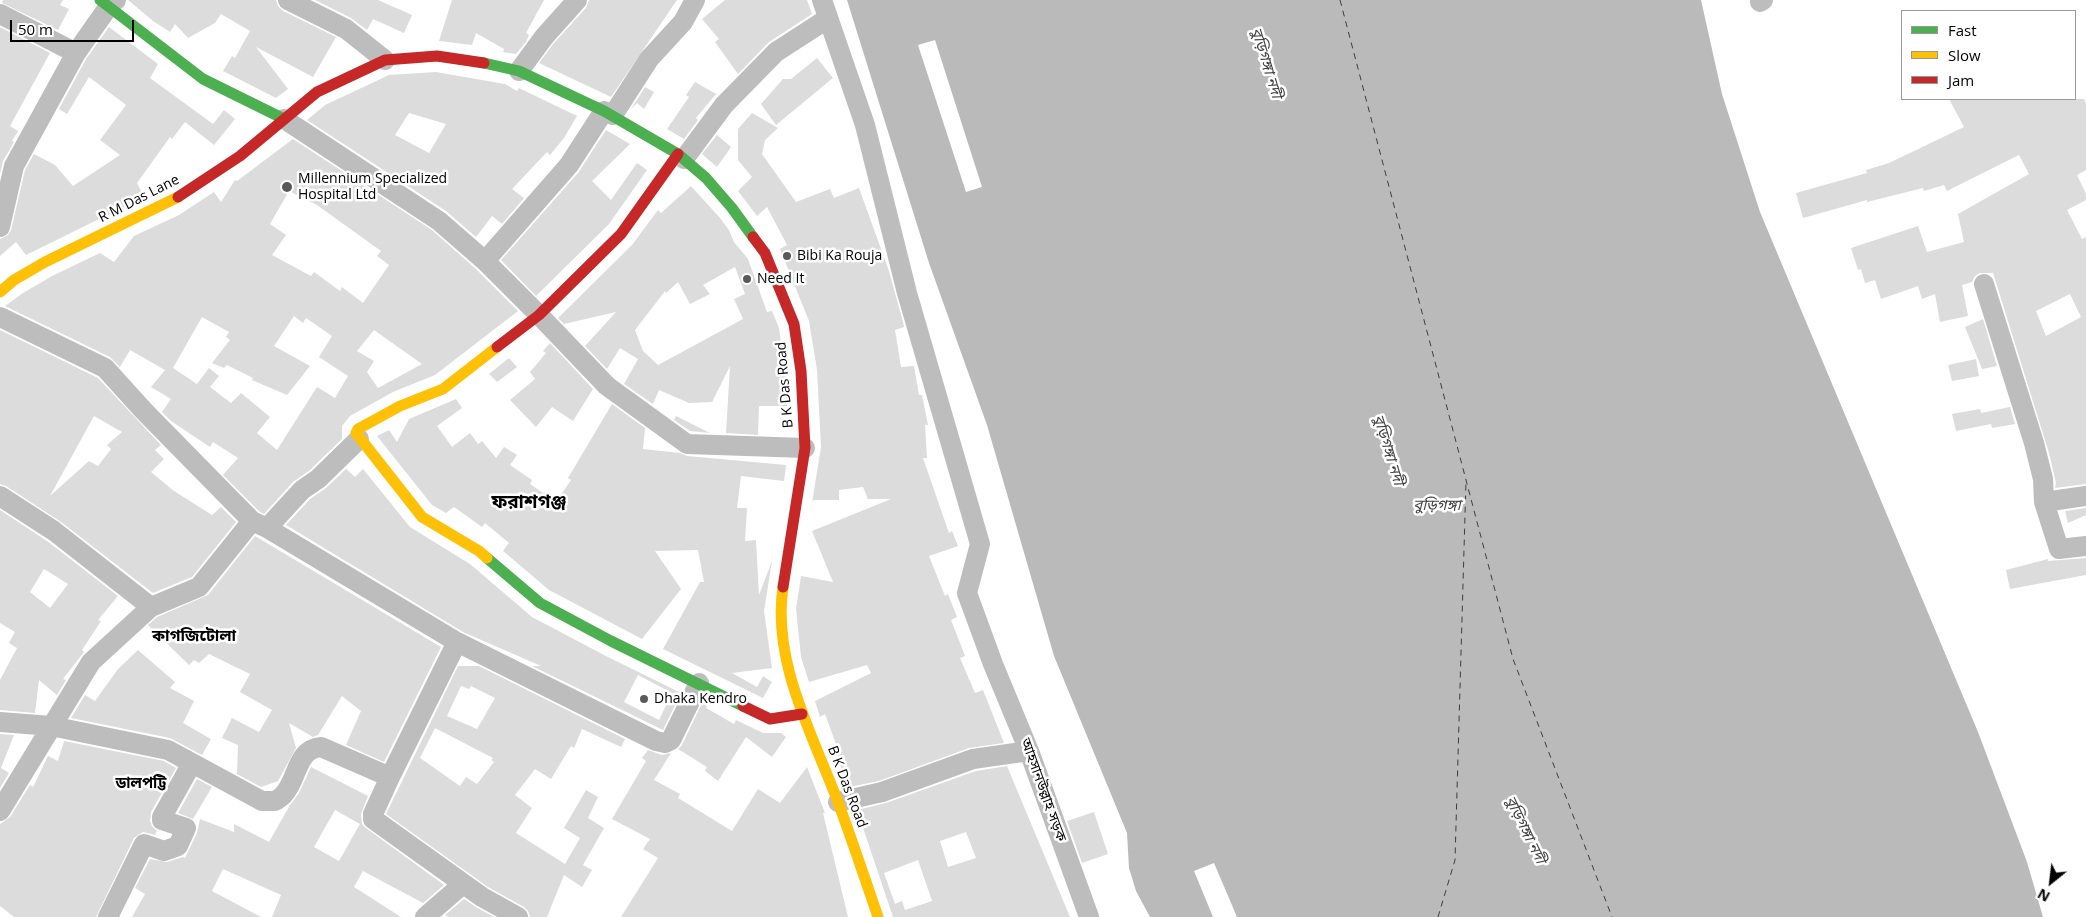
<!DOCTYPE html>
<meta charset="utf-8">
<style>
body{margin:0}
#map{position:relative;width:2086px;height:917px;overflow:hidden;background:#fff;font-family:"Open Sans",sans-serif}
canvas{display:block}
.legend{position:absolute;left:1901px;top:10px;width:175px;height:90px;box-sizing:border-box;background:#fff;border:1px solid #999;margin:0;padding:6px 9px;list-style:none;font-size:15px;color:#000}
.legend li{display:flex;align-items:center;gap:10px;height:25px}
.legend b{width:25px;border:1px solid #999}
.north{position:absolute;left:2026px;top:857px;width:50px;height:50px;-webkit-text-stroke:4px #fff;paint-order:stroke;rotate:209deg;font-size:14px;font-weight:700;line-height:20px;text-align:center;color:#000}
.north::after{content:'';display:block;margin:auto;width:18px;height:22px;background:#000;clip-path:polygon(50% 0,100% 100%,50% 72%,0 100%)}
.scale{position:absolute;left:10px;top:20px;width:124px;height:22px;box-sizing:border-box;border:2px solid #000;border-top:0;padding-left:6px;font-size:15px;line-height:18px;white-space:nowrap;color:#000;-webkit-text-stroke:4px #fff;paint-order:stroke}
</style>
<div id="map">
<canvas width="2086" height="917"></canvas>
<ul class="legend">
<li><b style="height:6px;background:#4caf50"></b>Fast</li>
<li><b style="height:6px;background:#ffc107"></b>Slow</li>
<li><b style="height:6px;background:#c62828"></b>Jam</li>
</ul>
<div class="north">N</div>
<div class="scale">50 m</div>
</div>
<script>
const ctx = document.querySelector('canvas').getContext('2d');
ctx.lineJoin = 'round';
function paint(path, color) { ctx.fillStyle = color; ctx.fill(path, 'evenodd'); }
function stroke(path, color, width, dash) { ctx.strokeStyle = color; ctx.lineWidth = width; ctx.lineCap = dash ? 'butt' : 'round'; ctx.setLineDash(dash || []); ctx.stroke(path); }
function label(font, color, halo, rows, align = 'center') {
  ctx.font = font + ' "Open Sans","Noto Sans Bengali",sans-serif'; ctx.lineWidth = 5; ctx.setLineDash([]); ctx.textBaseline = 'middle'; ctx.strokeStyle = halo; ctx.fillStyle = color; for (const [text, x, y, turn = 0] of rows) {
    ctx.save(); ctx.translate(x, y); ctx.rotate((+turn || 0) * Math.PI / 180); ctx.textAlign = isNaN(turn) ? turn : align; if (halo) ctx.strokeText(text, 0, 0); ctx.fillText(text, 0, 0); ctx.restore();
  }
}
paint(new Path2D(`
 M847 0H1701L1722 94 1760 212 1978 732 2027 862 2043 917H1150L1136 891 1129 868 1127 833 1054 656 987 425 929 263Z`), '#bababa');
paint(new Path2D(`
 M935 40 982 187 966 192 918 45Z
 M1214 863 1237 917H1213L1194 871Z`), '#fff');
stroke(new Path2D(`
 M1340 0 1513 659 1612 917
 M1438 917 1455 860 1466 481`), '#3e3e3e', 1, [6, 5]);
paint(new Path2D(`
 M3 0H63L60 5 69 9 58 30 2 3Z
 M128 0H276L278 6 283 11 336 37 313 77 256 47 288 89 276 98 223 71 232 56 235 58 250 31 221 14 215 23 188 38 175 24 170 32 153 21Z
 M315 0H378L412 15 404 33 373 19 367 30 351 18Z
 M452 0H544L526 33 529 35 526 42 516 54 503 52 504 49 476 33 472 45 439 41Z
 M589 0H677L611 97 539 63 553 44 586 8Z
 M725 0H807L812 14 769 42 738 74 715 42 719 39 702 19Z
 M0 27 50 53 10 126 18 131 12 141 14 142 3 161 0 174Z
 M109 27 158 64 150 78 213 124 224 110 235 119 214 145 185 122 172 139 170 137 137 183 144 197 26 255 16 242 0 256V239L8 235 11 230 25 170 34 154 55 165 73 186 120 155 100 140 126 105 89 77 67 114 59 109 86 59Z
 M817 58 833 78 776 125 761 104 783 79H791Z
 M436 72 505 84 517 91 519 88 577 116 564 138 550 155 547 152 512 189 524 198 502 224 492 216 476 237 446 211 307 120 325 105 389 75ZM409 113 446 124 429 153 395 135Z
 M695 82 716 94 696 118 698 120 684 139 667 129 689 97 686 95Z
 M645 87 654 92 644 109 637 103 631 109Z
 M1949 99H2084L2086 104V170L2077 175 2086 194V200L2067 210 2082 239 2086 237V484L2055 488 2056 483 2049 453 1993 273H1980L1975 276 1972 282 1962 285 1968 316 1940 322 1935 294 1922 299 1918 286 1881 299 1875 280 1865 283 1861 269 1858 270 1851 248 1918 226 1927 252 1964 242 1958 214 2029 174 2019 155 1947 191 1944 185 1924 191 1923 188 1867 202V200L1803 218 1796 193 1867 173 1866 170 1889 163 1964 127ZM2070 294 2081 317 2046 336 2036 311Z
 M752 113 778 128 765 140 762 154 796 202 830 189 834 198 859 188 889 271 903 322 904 327 895 330 901 367 914 366 919 395H922L928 425H925L927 458H923L949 533 952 531 958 546 929 556 945 596 948 594 957 617 951 620 965 656 960 658 975 693 983 690 1004 743 969 748 879 781 849 787 832 745 836 744 825 714 820 717 815 701 871 673 867 665 809 682 801 657 796 609 801 576 833 582 812 531 891 499H868L863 487 839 490V500H813L812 503 821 447 817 370 809 321 780 249 787 245 767 207 757 216 738 191 752 177 738 160V129Z
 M606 130 630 144 592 181 611 200 637 163 647 170 609 224 536 296 501 260 578 173Z
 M717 135 731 147 717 167 702 154Z
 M293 139 432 230 477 270 518 311 435 375 393 392 350 416 342 426V439L310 470 293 482 264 514 259 511 223 475 238 458 213 442 210 447 171 421 162 412 171 399 151 387 165 370 130 350 120 367 110 357 5 306 23 293 52 276 100 253 114 262 134 236 179 215 214 192 221 202 235 180 237 181ZM289 191 317 205 381 251 377 256 389 265 363 303 342 287 340 291 314 272 311 276 272 255 286 235 270 224ZM294 316 303 323 306 318 332 336 319 357 348 376 335 398 317 387 277 450 257 433 270 417 241 393 231 403 210 387 219 376 209 368 197 384 173 368 202 317 229 332 226 337 230 340 212 363 224 368 227 365 253 378 252 380 287 395 310 366 274 346ZM374 330 422 364 378 388 367 372 374 361 357 351Z
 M691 186 720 218 729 230 734 242 748 259 767 312 772 311 779 328 785 373 787 406H759L758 435 726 433 730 366 712 402 689 403 659 390 653 404 624 384 638 359 620 348 607 369 585 346 616 312 564 324 558 318 632 245 658 210 661 213ZM735 267 745 294 734 299 743 319 658 365 643 351 635 330 665 291 666 293 678 282 690 304 710 294 703 285Z
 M1983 319 1997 366 1982 369 1965 327Z
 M0 330 98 378 161 445 155 450 164 459 151 472 174 491 212 515 221 507 236 522 192 577 153 593 61 522 6 486 0 484ZM94 416 122 432 107 445 111 449 98 466 89 461 50 496Z
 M550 343 593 389 573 421 552 407 536 427 510 400 535 379 530 372 546 353 543 351Z
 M509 358 517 367 497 382 489 374Z
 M1976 359 1979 376 1952 381 1948 365Z
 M456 399 462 408 437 426 452 447 470 433 478 444 482 441 496 458 504 447 517 455 510 465 532 480 530 484 556 502 571 480 568 478 612 404 645 428 643 449 680 453 687 456 786 465 784 481 741 476 737 508H747L745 541 756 540 759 595 772 561 764 611 772 668 732 673 757 687 763 676 772 682 763 698 663 649 700 582H704L698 550 655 551 681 589 642 639 549 590 503 551 509 543 485 523 482 527 454 507 446 513 432 505 377 436 389 430 397 442 409 419Z
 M2010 407 2015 424 1992 428 1991 424 1956 431 1952 414 1980 409 1981 413Z
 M676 416 710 433 690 431 674 420Z
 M346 469 355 477 363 469 410 527 470 564 532 617 604 655 681 693 663 730 532 666H541L463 632 286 525 310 499 326 488ZM638 675 672 693 659 720 624 702Z
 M2086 508V515L2068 523 2065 511Z
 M0 510 47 541 118 596 98 620 101 621 82 650 84 652 63 679 66 680 57 695 39 680 35 713 0 710V680L17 648 9 643 15 632 0 623ZM44 569 68 584 50 608 30 592Z
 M255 536 441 647 384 762 346 745 361 711 342 696 318 735 313 737 289 723 296 748 278 781 261 787 237 774 238 745 222 738 232 718 259 732 272 710 240 692 250 674 209 654 199 663 194 660 189 665 148 625 157 617 208 595Z
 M2086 558V575L2010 589 2006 570 2048 559V561Z
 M138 650 175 682 170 688 194 701 183 723 211 739 202 755 170 738 71 718 85 695 95 701 118 669Z
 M458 666H479L625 739 621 747 582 729 574 748 571 746 551 779 535 769 515 795 532 808 516 833 565 864 580 838 564 828 586 790 598 797 588 818 604 828 583 865 592 870 582 887 564 875 547 917H530L528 911 524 907 488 887 386 814ZM461 686 469 689 471 686 495 698 477 729 447 716ZM435 728 493 758 491 760 494 762 477 784 466 777 460 786 420 758Z
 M702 703 707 706 706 708 734 724 736 720 763 733H781L786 737 772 757 746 737 718 781 705 771 707 767 678 749 682 745Z
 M0 734 14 735 1 768 9 773 0 788Z
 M64 741 164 761 176 768 151 812 150 821 152 826 157 831 155 835 143 832 134 838 96 917H14L0 906V824L10 817 30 785 33 787 48 756 58 761Z
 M648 750 662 755 671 753 654 780 680 794 678 798 732 831 758 789 780 803 807 767 825 813H823L848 917H621L658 858 643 849 650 839 612 819 646 761 642 758Z
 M1007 766 1070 917H893L857 810 886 803 976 771ZM966 832 976 858 948 867 940 841ZM918 860 932 901 905 910 902 901 895 904 884 873Z
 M311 767 368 796 361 814 362 824 366 828 444 885 423 903 363 871 354 887 401 917H272L281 895 223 869 212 891 261 917H132L145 894 135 888 150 859 167 862 183 857 185 858 197 833 200 819 234 832V824L269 842 290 805 299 793ZM335 810 360 824 339 861 314 847Z
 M197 779 212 787 193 819 178 813Z
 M1094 812 1108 854 1082 863 1067 821Z
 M464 899 476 907 494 917H449L445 915Z`), '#dcdcdc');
stroke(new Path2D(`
 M288 0 346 29 385 60
 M822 0 865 125 907 293 980 544 967 593 993 664 1029 751 1089 917
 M1760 2 1763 0
 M0 14 76 53
 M519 71 544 37 577 0
 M613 115 649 59 683 22 695 0
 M284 119 439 221 485 261 539 315 607 386 687 444 805 448
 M684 159 724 105 776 52 827 19
 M0 227 14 166 76 53 109 6 116 0
 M485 261 569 165 604 111
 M1984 284 2034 443 2043 479 2044 502 2059 549 2086 546
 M0 317 105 368 143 410 252 521 267 528 457 642 656 741 665 743 671 740 699 683
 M0 496 54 531 151 607
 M2044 502 2086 496
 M267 528 302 490 318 479 359 439
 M0 722 51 726 168 750 262 801H275C278 799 282 797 284 794 298 779 296 749 321 747L390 777 373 814V819L482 897 518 917
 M390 777 457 642
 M838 802 882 792 973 759 1029 751
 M0 811 91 662 151 607 199 587 252 521
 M108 917 144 844 164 851 178 846 186 828 162 820V817L192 763
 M425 917 463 884`), '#bdbdbd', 20);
stroke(new Path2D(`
 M100 0 203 79 284 119
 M484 63 519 71 604 111 678 154 706 178 732 208 753 237
 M487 558 540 603 611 641 743 706`), '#4caf50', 11);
stroke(new Path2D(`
 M0 292 14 280 45 262 178 197
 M487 558 479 551 422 517 356 433 358 429 400 406 443 389 497 347
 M783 587C772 662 812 733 838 802 852 840 865 879 878 917`), '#ffc107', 11);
stroke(new Path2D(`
 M178 197 240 156 317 92 385 60 437 56 484 63
 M753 237 765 253 794 324 801 371 805 448 783 587
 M497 347 539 315 621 234 678 154
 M743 706 770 719 802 714`), '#c62828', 11);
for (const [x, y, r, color] of [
 [287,187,6,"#595959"],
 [787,256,5,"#595959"],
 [747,279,5,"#595959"],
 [644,699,5,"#595959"]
]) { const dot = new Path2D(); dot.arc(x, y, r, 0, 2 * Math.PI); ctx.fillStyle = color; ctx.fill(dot); stroke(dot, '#fff', 2); }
label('14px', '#000', '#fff', [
 ["Millennium Specialized",298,179],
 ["Hospital Ltd",298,195],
 ["Bibi Ka Rouja",797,256],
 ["Need It",757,279],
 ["Dhaka Kendro",654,699]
], 'left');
label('14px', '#000', '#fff', [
 ["R M Das Lane",139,199,-27],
 ["B K Das Road",785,385,-95],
 ["B K Das Road",847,787,69],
 ["আহসানউল্লাহ সড়ক",1043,790,70]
]);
label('italic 15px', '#3e3e3e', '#fff', [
 ["বুড়িগঙ্গা নদী",1266,63,73],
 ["বুড়িগঙ্গা নদী",1388,450,73],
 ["বুড়িগঙ্গা",1437,506],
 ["বুড়িগঙ্গা নদী",1525,830,64]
]);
label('bold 15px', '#000', '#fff', [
 ["ডালপট্টি",141,784]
]);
label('bold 16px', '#000', '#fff', [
 ["কাগজিটোলা",194,636]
]);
label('bold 19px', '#000', '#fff', [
 ["ফরাশগঞ্জ",529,503]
]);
</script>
